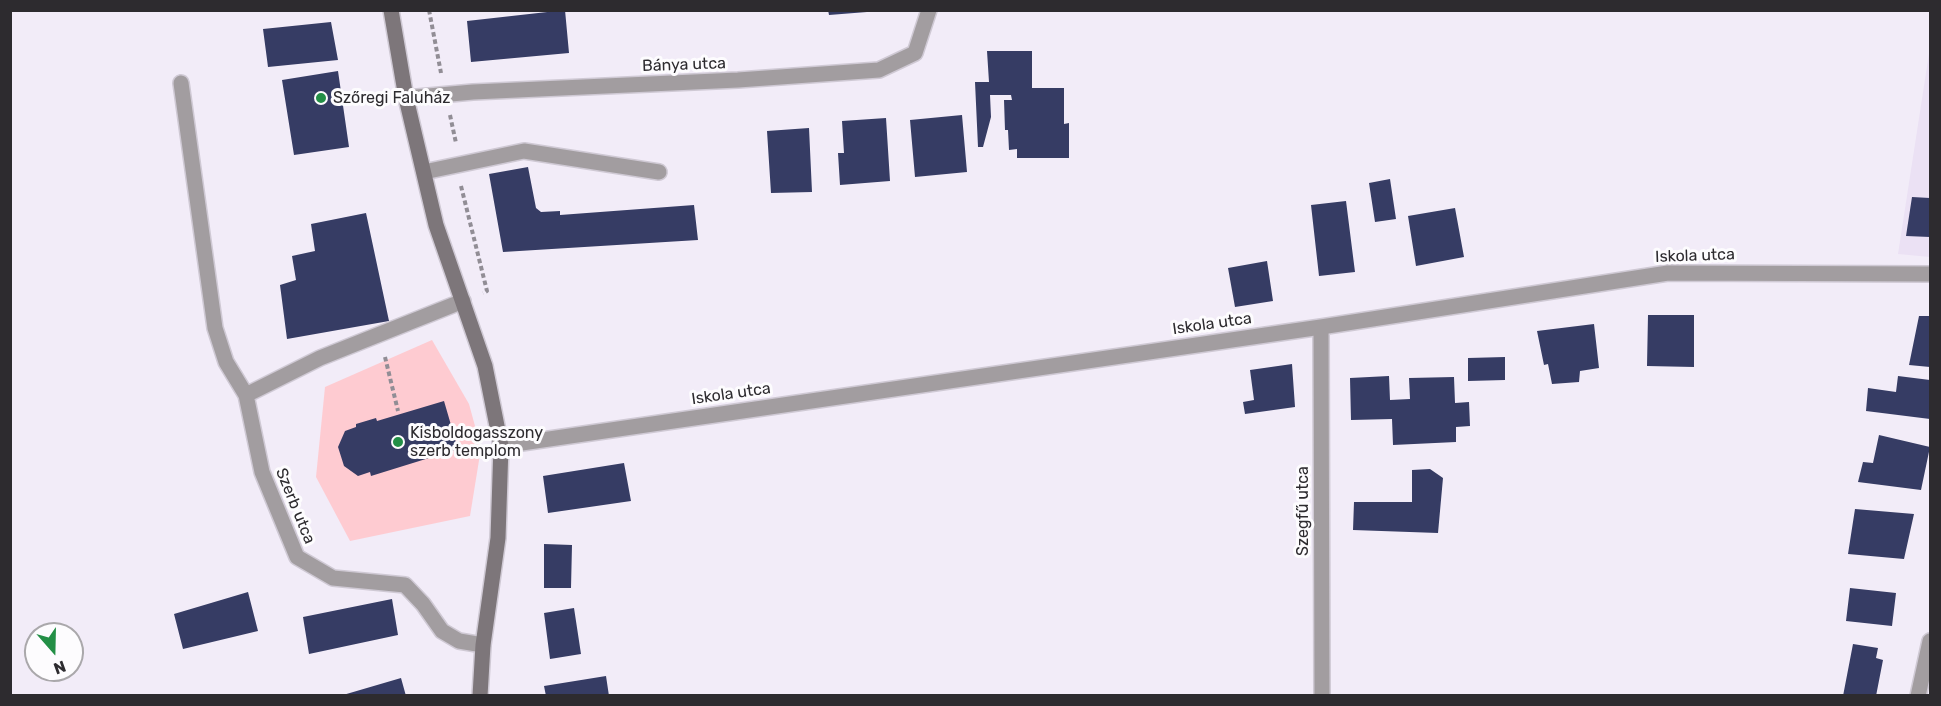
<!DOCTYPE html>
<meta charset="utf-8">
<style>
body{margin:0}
#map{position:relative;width:1941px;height:706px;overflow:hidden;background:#f2ecf8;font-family:Rubik,sans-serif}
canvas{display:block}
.frame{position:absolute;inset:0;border:12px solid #2d2b2f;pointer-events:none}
.north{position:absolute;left:24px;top:622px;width:60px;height:60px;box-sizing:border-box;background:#fdfcfe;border:2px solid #aaa8ab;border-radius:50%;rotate:160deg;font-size:16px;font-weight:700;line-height:24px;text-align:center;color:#2d2b2f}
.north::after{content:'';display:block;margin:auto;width:21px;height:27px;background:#238f46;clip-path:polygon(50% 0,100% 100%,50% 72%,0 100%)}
</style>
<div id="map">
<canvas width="1941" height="706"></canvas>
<div class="frame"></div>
<div class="north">N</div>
</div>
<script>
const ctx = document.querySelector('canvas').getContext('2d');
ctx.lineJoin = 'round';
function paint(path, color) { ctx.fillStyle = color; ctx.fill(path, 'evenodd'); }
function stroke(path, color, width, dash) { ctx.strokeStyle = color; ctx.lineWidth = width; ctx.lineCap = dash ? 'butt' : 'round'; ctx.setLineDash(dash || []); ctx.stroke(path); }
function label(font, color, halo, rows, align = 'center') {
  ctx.font = font + ' Rubik,sans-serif'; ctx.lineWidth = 6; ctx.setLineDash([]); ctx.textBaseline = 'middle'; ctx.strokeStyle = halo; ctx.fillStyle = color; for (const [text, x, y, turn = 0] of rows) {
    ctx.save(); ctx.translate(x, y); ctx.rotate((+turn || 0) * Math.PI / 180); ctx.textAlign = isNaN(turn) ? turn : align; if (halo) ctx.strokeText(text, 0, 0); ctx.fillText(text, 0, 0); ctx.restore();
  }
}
paint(new Path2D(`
 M1930 47V257L1898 254Z`), '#ebe1f4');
paint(new Path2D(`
 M432 340 469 404 481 448 470 516 350 541 316 477 325 387Z`), '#fecbd1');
paint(new Path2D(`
 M565 10 569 53 471 62 467 21Z
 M828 10H867V12L829 15Z
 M331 22 338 60 268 67 263 29Z
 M987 51H1032V88H1064V124L1069 123V158H1017V149L1009 150 1008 130H1005L1004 100H1012L1011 95H990L991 117 983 147H978L975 82H989Z
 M338 71 349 147 294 155 282 80Z
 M962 115 967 172 915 177 910 120Z
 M886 118 890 181 840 185 838 153H844L842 121Z
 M809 128 812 192 771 193 767 131Z
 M528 167 536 208 541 212 560 211V215L694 205 698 240 503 252 489 174Z
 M1390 179 1396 219 1375 222 1369 183Z
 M1912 197 1930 198V237L1906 236Z
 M1346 201 1355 272 1319 276 1311 205Z
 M1455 208 1464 257 1416 266 1408 216Z
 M366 213 389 321 287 339 280 285 296 280 292 256 315 251 311 224Z
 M1267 261 1273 301 1235 307 1228 268Z
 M1648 315H1694V367L1647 366Z
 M1919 316H1930V367L1909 365Z
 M1594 324 1599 368 1580 371 1579 382 1552 384 1548 364 1544 365 1537 331Z
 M1505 357V380L1468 381V358Z
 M1292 364 1295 407 1245 414 1243 402 1254 400 1250 370Z
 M1389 376 1390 400 1410 399 1409 378 1454 377 1455 403 1469 402 1470 426 1456 427V442L1393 445 1392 419 1351 420 1350 378Z
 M1898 376 1930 380V419L1866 411 1868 388 1896 392Z
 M444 401 458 449 371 476 370 472 358 476 344 466 338 447 345 431 356 427V424L376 418 377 421Z
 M1879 435 1930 447 1921 490 1858 482 1863 462 1873 463Z
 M624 463 631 501 548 513 543 476Z
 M1430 469 1443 478 1438 533 1353 530 1354 502H1412V470Z
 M1855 509 1914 514 1904 559 1848 554Z
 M544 544 572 545 571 588H544Z
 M1850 588 1896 593 1892 626 1846 621Z
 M248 592 258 631 183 649 174 614Z
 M392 599 398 635 309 654 303 617Z
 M574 608 581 654 550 659 544 613Z
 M1853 644 1878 648 1876 658 1883 660 1876 696H1843Z
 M606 676 609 696H546L544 686Z
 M401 678 406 696H343V695Z`), '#363c64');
const service = new Path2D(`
 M424 172 524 151 659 172`);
const minor = new Path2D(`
 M181 83 215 328 226 362 246 395 262 472 297 557 333 578 405 585 423 604 442 631 459 641 483 645
 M406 98 473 92 738 80 879 70 915 53 929 10
 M1321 327 1322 696
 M246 395 320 358 463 301
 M501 446 1321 327 1668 273 1930 274`);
const tertiary = new Path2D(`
 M1918 696 1930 641`);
const secondary = new Path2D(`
 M391 10 406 98 436 225 485 366 501 446 498 538 483 645 480 696`);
stroke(service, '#cfc9d4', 18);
stroke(minor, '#cfc9d4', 18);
stroke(tertiary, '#cfc9d4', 18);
stroke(secondary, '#cfc9d4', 18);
stroke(new Path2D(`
 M429 10 441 73
 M450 115 456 143
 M461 186 487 291 483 293
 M385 357 398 411`), '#918d95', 4, [4.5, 3]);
stroke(service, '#a29da0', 15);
stroke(minor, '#a29da0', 15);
stroke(tertiary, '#a29da0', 15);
stroke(secondary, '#7d767a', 15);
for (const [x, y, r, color] of [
 [321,98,6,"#238f46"],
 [398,442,6,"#238f46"]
]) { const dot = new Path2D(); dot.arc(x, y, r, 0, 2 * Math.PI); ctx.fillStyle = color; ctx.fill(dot); stroke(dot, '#fdfcfe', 2); }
label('16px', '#2d2b2f', '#fdfcfe', [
 ["Bánya utca",684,65,-2],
 ["Iskola utca",1695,256,-2],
 ["Iskola utca",1212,324,-8],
 ["Iskola utca",731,394,-8],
 ["Szerb utca",295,506,68],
 ["Szegfű utca",1303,511,-90]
]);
label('16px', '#2d2b2f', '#fdfcfe', [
 ["Szőregi Faluház",333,98],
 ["Kisboldogasszony",410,433],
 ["szerb templom",410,451]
], 'left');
</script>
